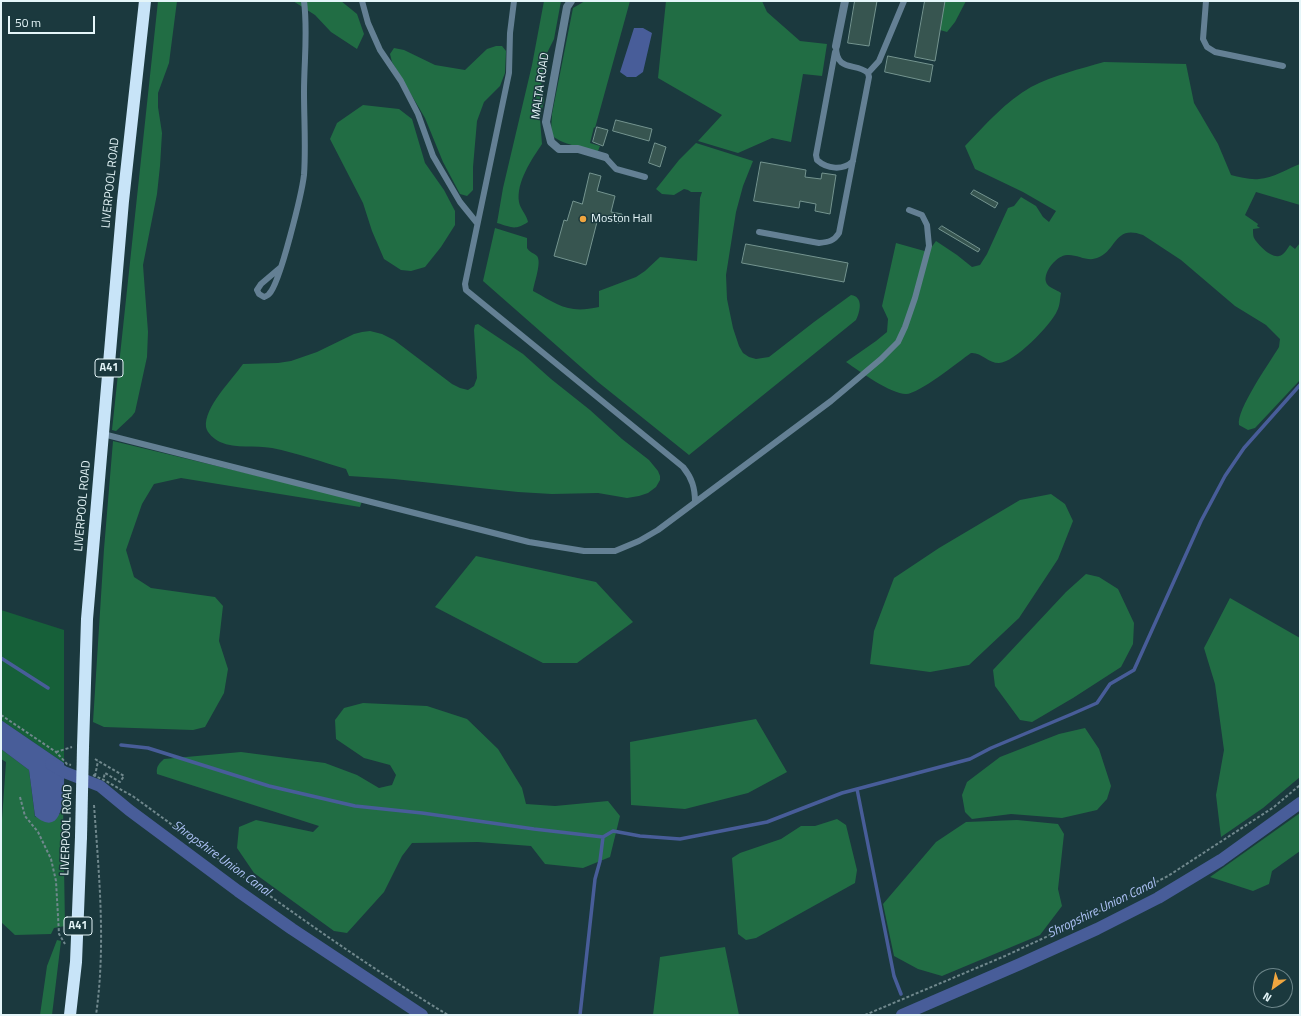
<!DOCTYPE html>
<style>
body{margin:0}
#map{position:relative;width:1301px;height:1016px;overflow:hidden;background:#1b393e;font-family:"Titillium Web",sans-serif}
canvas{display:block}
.frame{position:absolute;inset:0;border:2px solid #e5f6f9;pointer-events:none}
.north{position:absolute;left:1253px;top:968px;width:40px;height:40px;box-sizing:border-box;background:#1b393e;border:1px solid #6c8589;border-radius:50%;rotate:213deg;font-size:11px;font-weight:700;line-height:16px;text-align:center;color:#e5f6f9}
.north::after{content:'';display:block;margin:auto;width:14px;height:18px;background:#f0a63f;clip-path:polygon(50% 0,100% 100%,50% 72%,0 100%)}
.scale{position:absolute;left:8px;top:16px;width:87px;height:18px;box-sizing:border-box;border:2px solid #e5f6f9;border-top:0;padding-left:5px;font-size:12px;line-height:14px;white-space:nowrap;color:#e5f6f9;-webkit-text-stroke:3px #1b393e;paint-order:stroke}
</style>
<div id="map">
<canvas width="1301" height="1016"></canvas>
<div class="frame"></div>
<div class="north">N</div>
<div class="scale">50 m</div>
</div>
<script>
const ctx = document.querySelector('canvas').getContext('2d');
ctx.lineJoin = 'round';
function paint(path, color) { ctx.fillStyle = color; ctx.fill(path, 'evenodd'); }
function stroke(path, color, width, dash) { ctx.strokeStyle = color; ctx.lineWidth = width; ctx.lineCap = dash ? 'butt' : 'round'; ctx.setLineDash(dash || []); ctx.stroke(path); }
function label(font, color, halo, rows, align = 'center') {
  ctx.font = font + ' "Titillium Web",sans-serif'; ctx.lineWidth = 3; ctx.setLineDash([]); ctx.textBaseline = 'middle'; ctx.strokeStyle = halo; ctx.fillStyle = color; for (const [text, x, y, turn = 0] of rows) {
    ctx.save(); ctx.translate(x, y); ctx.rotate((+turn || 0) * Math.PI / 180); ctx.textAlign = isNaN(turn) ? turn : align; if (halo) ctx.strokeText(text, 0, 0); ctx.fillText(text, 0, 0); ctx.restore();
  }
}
paint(new Path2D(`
 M1 610 64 630V763L1 720Z`), '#166039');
paint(new Path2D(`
 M158 1H177L169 63 158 93V107L162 133 160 166 157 194 143 265 148 332 147 357 135 412 132 416 116 431 112 430Z
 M293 1H341L357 14 364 34 357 49 331 32 315 15Z
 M544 1H561L554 39 546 55 541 81 544 100 540 119 542 144C532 159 516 182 519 202 520 209 527 215 528 222 514 231 512 227 497 223L503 188 532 65Z
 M585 1H630L595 128 594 127 590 143 600 146 598 151C590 151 557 142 553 136 550 130 552 120 552 114L573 8Z
 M666 1H762L767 12 800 41 827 44 822 76 803 74 791 142 772 138 738 153 698 141 722 115 658 78Z
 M945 1H966L955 22 947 32 940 30Z
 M496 46H502L506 51 505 73 500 86 484 102 477 121 473 167V190L467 196 460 194 443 162 425 118 392 62 390 54 394 48 404 50 435 65 465 70 487 49Z
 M1104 62 1186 64 1194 103 1218 144 1231 175C1240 177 1250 180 1259 179 1273 178 1287 169 1300 164V205L1256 192 1245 215 1258 224 1257 226 1260 228 1253 229C1253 232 1253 236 1254 238 1258 245 1271 258 1279 256 1284 255 1287 249 1290 245L1295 249 1300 243V380L1255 428 1248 430 1239 425C1236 410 1270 362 1279 347L1280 339 1266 325 1235 306 1181 260 1143 235C1114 224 1117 251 1097 258 1087 262 1077 254 1067 255 1057 255 1043 272 1046 282 1047 287 1057 290 1061 293 1060 298 1060 306 1057 311 1051 325 1014 363 999 363 988 363 981 352 971 353 958 362 919 394 906 394 891 394 859 371 846 362L876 341 887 332 888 319 882 306 896 243 928 252 936 241 957 255 972 267 980 265 987 254 1008 208 1014 206 1021 197 1036 206 1043 217 1049 222 1056 211 1023 192 975 169 965 146C985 125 1006 101 1031 87 1054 75 1080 69 1104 62Z
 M363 105 399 109 412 119 425 163 444 190 455 211V225L441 247 425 267 411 271 401 270 384 259 372 231 363 203 330 139 337 123Z
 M696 143 753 161 743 186 736 212 726 275 727 299 733 328 739 346 743 353 749 357 756 359 769 357 814 322 851 295C864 297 860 312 856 320L689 455 598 382 483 281 495 228 527 238V248C529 252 534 253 537 256 542 262 534 283 533 291 559 305 568 314 599 307V291L636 277 645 271 660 257 697 261 700 198 702 192H691L688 190 684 189 674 195 662 194 656 189 679 160Z
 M478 324 523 354 551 379 590 410 622 439 649 460 658 471 660 476V480L656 487 648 493 639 496 627 498 598 493 552 494 518 492 394 479 349 476 346 469C322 462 297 453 272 448 255 445 236 449 220 442 214 439 207 433 206 427 204 407 232 380 243 364L278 363 291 361 317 352 354 334 362 332 370 331 382 334 394 340 452 384 460 388 468 390 474 386 477 378 474 330 475 325Z
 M113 441 362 501 360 507 181 478 154 484 142 504 126 550 134 577 151 588 215 597 223 606 219 641 228 669 224 693 205 727 193 730 104 727 93 722 104 549Z
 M1051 494 1065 504 1073 521 1058 559 1019 618 969 665 930 672 870 664 874 631 894 578 939 548 1020 500Z
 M476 556 596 582 633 622 577 663H543L435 607Z
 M1086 574 1099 577 1118 589 1134 623 1133 644 1121 667 1073 698 1032 722 1020 720 995 686 993 670 1066 592Z
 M1230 598 1300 638V777L1263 808 1221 837 1216 795 1224 750 1215 684 1204 648Z
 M363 703 427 706 467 719 498 749 522 788 526 804 555 806 608 801 620 816 610 857 583 868 545 864 531 846 478 842 412 843 402 856 384 892 347 933 334 931 254 873 237 848 239 827 256 820 313 832 319 826 157 774C156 766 159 764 164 759L241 752 325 763 357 775 379 788 392 785 396 775 390 765 364 758 336 739 335 720 344 708Z
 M756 719 787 772 748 793 685 809 631 805 630 742Z
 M1085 728 1099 749 1111 786 1107 799 1097 810 1062 818 1011 814 972 819 965 812 962 795 967 782 1000 757 1059 734Z
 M1 749 29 770 35 817 60 814 63 805 65 926 54 928 51 934 15 935 1 922V834L6 762 1 759Z
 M1300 813V851L1272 871 1269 884 1253 891 1210 877Z
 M837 819 846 825 857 870 855 883 756 938 746 940 738 934 732 858 740 853 781 839 801 826H815Z
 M1017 820 1058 824 1064 834 1058 889 1062 906 1040 935 942 976 918 969 894 956 883 904 936 842 966 822Z
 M57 940 61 941 52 1015H40L47 966Z
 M725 947 739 1015H653L660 957Z`), '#216d44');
paint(new Path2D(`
 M634 28H643L652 33 643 72 636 77H627L620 72Z
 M1 720 64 763C64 780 68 843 35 816L29 770 1 749Z`), '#485d99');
stroke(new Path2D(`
 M1 658 48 688
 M121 745 148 748 269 786 355 806 422 813 534 829 603 837 613 831 640 836 680 839 767 822 842 793 970 759 991 748 1072 714 1097 703 1110 684 1134 670 1201 521 1225 476 1244 448 1300 385
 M857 789 894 976 901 994
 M580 1015 595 879 600 861 603 837`), '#485d99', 3.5);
stroke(new Path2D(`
 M51 764 64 772 100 786 129 810 238 891 292 929 422 1015
 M902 1015 1020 964 1097 929 1158 898 1221 860 1300 803`), '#485d99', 12);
const building = new Path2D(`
 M855 1H877L869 46 848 43Z
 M925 1H945L935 61 915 57Z
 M888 56 933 65 930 82 885 72Z
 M616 120 652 129 649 141 613 131Z
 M597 127 608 130 603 146 593 142Z
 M655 143 666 147 660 167 649 163Z
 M761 162 806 170 805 177 821 179 822 173 836 175 830 214 815 211 816 204 800 201 799 208 754 201Z
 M590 173 601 176 597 191 615 196 611 212 622 214 619 223 598 218 586 265 554 256 564 220 567 221 573 201 582 204Z
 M974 190 998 203 995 208 971 194Z
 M942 226 980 249 978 252 939 229Z
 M746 244 848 263 844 282 742 263Z`);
paint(building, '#375550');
stroke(building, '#74948f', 1);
stroke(new Path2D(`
 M1 715 56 752 67 764 71 765
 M56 752 72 747
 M95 759 124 776 120 782 105 773 103 780
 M93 775 106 781 134 797C237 872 339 949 448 1015
 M95 776 98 761
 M20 797 25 816 38 832 51 859 56 881 59 934 65 944
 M94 805C99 875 106 945 96 1015
 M865 1015 1005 956 1074 924 1168 876 1274 807 1300 785`), '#70888d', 2, [3, 2]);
stroke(new Path2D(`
 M362 1 368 23 380 50 401 81 418 114 433 156 460 202 477 223
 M514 1 510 33 509 73 465 284 466 290 683 467C692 478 695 488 695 502
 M1206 1 1203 39 1207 47 1215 52 1283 66
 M835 52 816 155 817 160C827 169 843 171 853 161
 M868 73 879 61 904 1
 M605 157 616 169 645 177
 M759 232 819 243C829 242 834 241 839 233L869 77 868 73C856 62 836 73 836 46
 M281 267 261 284 257 290 259 294 264 297C266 296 268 296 269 294 280 284 302 192 304 175 306 147 304 120 304 92 304 61 308 32 304 1
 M103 434 529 542 584 551H615L639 541 658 530 831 401 881 359 898 342 905 327 915 298 929 246 927 225 922 215 909 210`), '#648094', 6);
stroke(new Path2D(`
 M571 1 567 7 546 122 551 142 559 149H578L605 157
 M836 46 845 1`), '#648094', 8);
stroke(new Path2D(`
 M83 747 87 619 123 201 145 1
 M70 1015 76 962 81 837`), '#c8e4f8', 12);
stroke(new Path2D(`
 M81 837 83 747`), '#c8e4f8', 12);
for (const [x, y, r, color] of [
 [583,219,4,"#f0a63f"]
]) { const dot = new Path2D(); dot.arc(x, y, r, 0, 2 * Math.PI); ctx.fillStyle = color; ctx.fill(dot); stroke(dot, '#1b393e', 1.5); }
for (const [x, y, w] of [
 [109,368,28],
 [78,926,28]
]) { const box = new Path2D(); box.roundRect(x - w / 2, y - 9, w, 18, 3); ctx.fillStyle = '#1b393e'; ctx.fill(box); stroke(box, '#e5f6f9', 1); }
label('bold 11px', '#e5f6f9', null, [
 ["A41",109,368],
 ["A41",78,926]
]);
label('12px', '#e5f6f9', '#1b393e', [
 ["MALTA ROAD",541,86,-82],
 ["LIVERPOOL ROAD",111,183,-84],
 ["LIVERPOOL ROAD",83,506,-85],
 ["LIVERPOOL ROAD",67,830,-88]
]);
label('12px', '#e5f6f9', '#1b393e', [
 ["Moston Hall",591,219]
], 'left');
label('italic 13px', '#adc2f6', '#1b393e', [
 ["Shropshire Union Canal",221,859,36],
 ["Shropshire Union Canal",1102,909,-26]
]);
</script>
